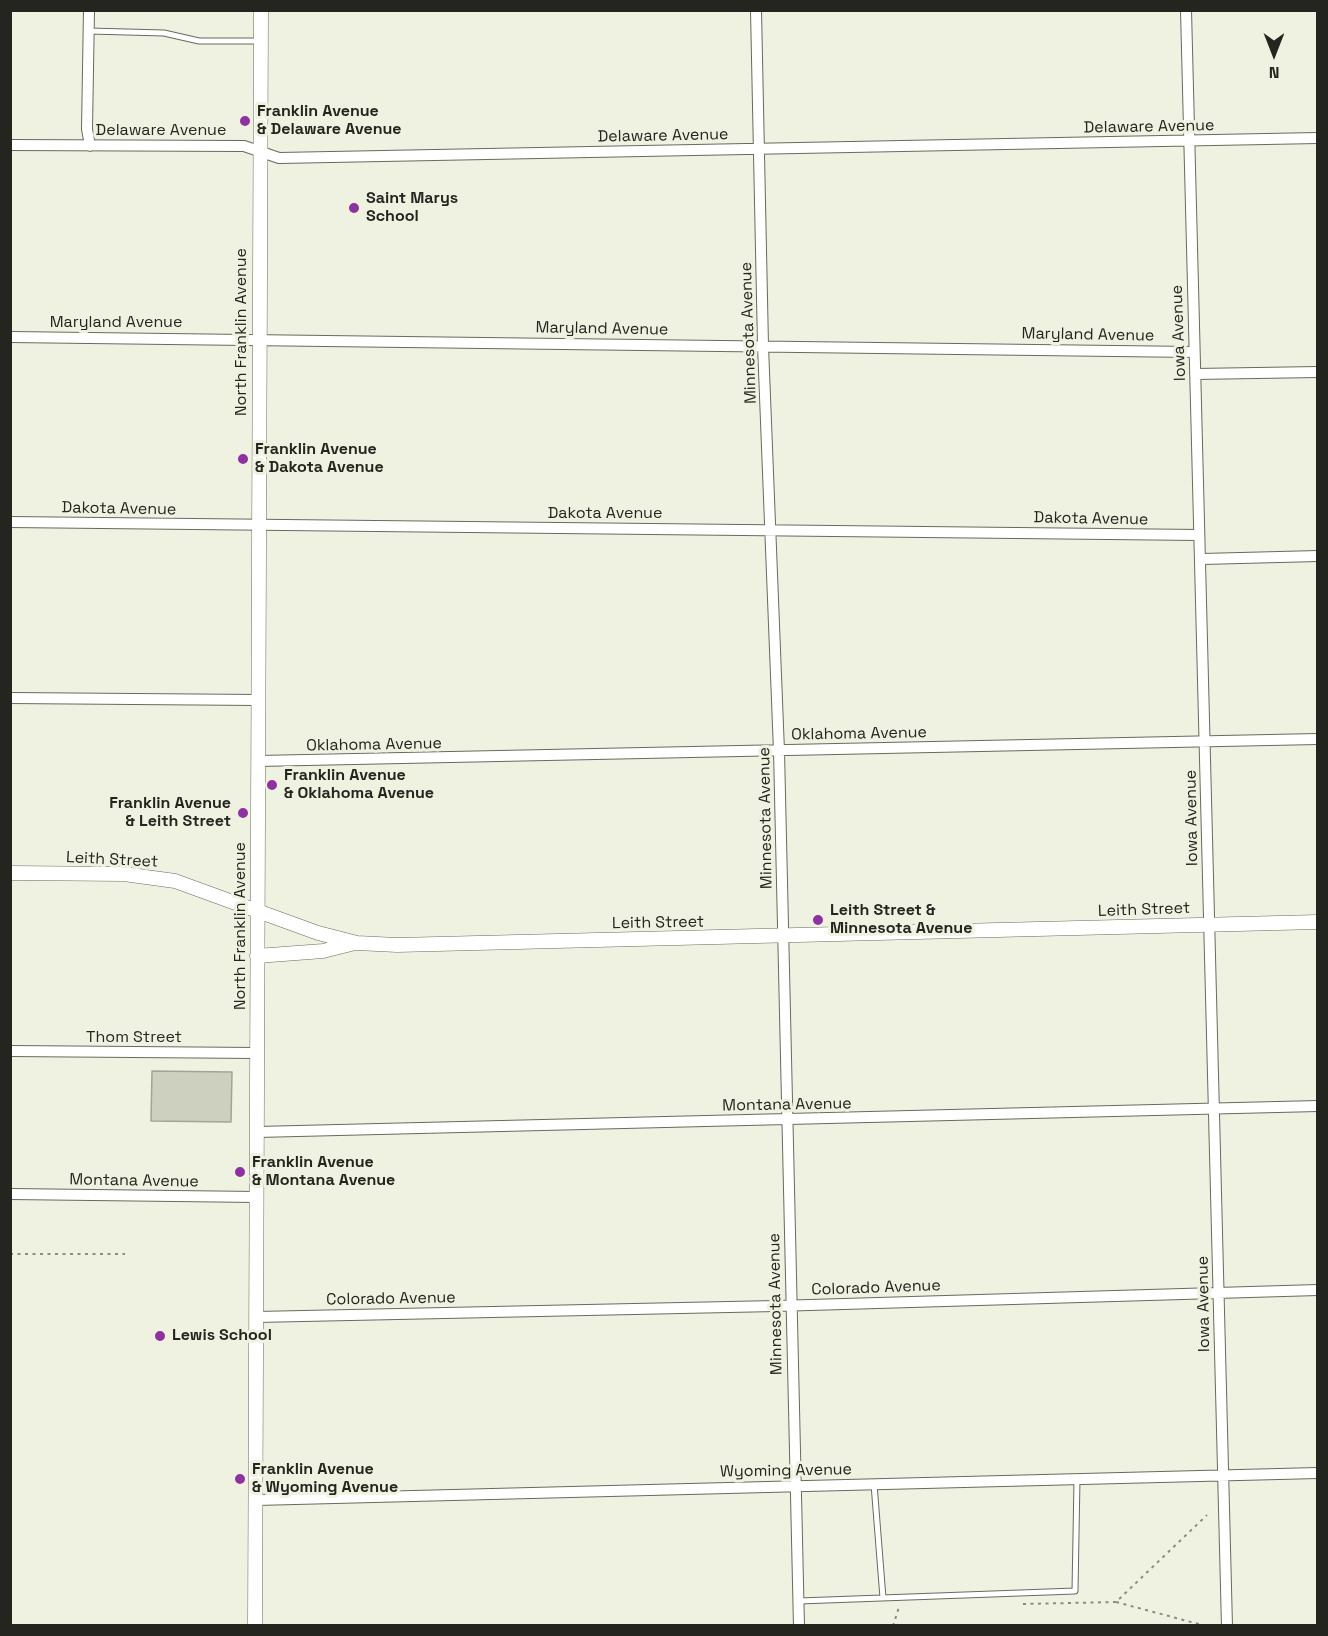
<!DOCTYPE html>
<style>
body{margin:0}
#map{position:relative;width:1328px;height:1636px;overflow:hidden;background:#f0f2e1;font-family:"Space Grotesk",sans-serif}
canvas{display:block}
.frame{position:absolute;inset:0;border:12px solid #24251f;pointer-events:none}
.north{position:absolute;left:1244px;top:24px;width:60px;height:60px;-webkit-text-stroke:4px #f0f2e1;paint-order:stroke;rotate:180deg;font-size:16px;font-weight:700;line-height:24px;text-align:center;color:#24251f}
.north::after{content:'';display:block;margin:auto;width:21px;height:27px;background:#24251f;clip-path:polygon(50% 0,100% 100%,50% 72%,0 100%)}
</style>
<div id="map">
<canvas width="1328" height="1636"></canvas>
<div class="frame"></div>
<div class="north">N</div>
</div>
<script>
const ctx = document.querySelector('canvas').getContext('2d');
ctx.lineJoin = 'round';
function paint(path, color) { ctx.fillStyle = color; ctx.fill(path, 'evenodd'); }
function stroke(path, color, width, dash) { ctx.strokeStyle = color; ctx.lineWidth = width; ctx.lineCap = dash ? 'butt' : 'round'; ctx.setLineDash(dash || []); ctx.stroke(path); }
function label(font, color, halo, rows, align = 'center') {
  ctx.font = font + ' "Space Grotesk",sans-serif'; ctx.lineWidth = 6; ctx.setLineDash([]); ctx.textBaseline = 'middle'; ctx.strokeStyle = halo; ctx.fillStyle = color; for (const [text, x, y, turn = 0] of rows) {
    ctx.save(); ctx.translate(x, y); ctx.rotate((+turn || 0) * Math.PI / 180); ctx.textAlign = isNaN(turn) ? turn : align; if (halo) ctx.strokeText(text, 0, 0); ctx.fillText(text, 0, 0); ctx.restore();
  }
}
const building = new Path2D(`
 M152 1071 232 1072 231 1122 151 1121Z`);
paint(building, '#ced0bf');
stroke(building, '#a3a494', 1.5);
const service = new Path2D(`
 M89 31 164 33 199 41H260
 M874 1484 883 1598
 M799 1601 1075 1591 1077 1479`);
const minor = new Path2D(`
 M89 10 87 129 90 146
 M756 10 763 346 779 751 799 1626
 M1186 10 1227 1626
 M10 145 244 146 279 158 1318 138
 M10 337 1194 352
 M1195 374 1318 372
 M10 522 1199 535
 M1202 559 1318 556
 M10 698 258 700
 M258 761 1318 739
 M10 1051 257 1053
 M257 1132 1318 1106
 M10 1194 257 1197
 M256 1317 776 1306 1318 1290
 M256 1500 1318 1473`);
const tertiary = new Path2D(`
 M10 873 124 874 175 881 318 933 357 943 397 945 1318 922
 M257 956 323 951 355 943
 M255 1626 261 10`);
stroke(service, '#696a5b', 7);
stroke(minor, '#696a5b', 12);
stroke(tertiary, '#696a5b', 15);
stroke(new Path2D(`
 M10 1254H125
 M1023 1604 1116 1602
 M893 1626 899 1607
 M1206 1626 1116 1602 1207 1515`), '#8a8c80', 2, [3, 4.5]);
stroke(service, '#fff', 5);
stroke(minor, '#fff', 10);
stroke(tertiary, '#fff', 14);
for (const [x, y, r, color] of [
 [245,121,6,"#8d329e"],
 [354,208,6,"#8d329e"],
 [243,459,6,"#8d329e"],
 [272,785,6,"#8d329e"],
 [243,813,6,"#8d329e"],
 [818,920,6,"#8d329e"],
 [240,1172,6,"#8d329e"],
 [160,1336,6,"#8d329e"],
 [240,1479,6,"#8d329e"]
]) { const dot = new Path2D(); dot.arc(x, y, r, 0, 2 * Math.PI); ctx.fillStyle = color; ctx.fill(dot); stroke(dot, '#f0f2e1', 2); }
label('bold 16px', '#24251f', '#f0f2e1', [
 ["Franklin Avenue",257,112],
 ["& Delaware Avenue",257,130],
 ["Saint Marys",366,199],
 ["School",366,217],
 ["Franklin Avenue",255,450],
 ["& Dakota Avenue",255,468],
 ["Franklin Avenue",284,776],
 ["& Oklahoma Avenue",284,794],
 ["Franklin Avenue",231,804,"right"],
 ["& Leith Street",231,822,"right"],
 ["Leith Street &",830,911],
 ["Minnesota Avenue",830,929],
 ["Franklin Avenue",252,1163],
 ["& Montana Avenue",252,1181],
 ["Lewis School",172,1336],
 ["Franklin Avenue",252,1470],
 ["& Wyoming Avenue",252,1488]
], 'left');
label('16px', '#24251f', '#f0f2e1', [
 ["Delaware Avenue",1149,127,-1],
 ["Delaware Avenue",161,131],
 ["Delaware Avenue",663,136,-1],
 ["Maryland Avenue",116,323],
 ["Maryland Avenue",602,329,1],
 ["North Franklin Avenue",242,332,-90],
 ["Minnesota Avenue",749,333,-92],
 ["Iowa Avenue",1179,333,-92],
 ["Maryland Avenue",1088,335,1],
 ["Dakota Avenue",119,509,1],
 ["Dakota Avenue",605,514],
 ["Dakota Avenue",1091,519,1],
 ["Oklahoma Avenue",859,734,-1],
 ["Oklahoma Avenue",374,745,-1],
 ["Minnesota Avenue",766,818,-91],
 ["Iowa Avenue",1192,818,-91],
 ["Leith Street",112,860,3],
 ["Leith Street",1144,910,-2],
 ["Leith Street",658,923,-1],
 ["North Franklin Avenue",241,926,-90],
 ["Thom Street",134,1038],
 ["Montana Avenue",787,1105,-1],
 ["Montana Avenue",134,1181,1],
 ["Colorado Avenue",876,1288,-2],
 ["Colorado Avenue",391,1299,-1],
 ["Minnesota Avenue",776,1304,-91],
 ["Iowa Avenue",1204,1304,-91],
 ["Wyoming Avenue",786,1471,-1]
]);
</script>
